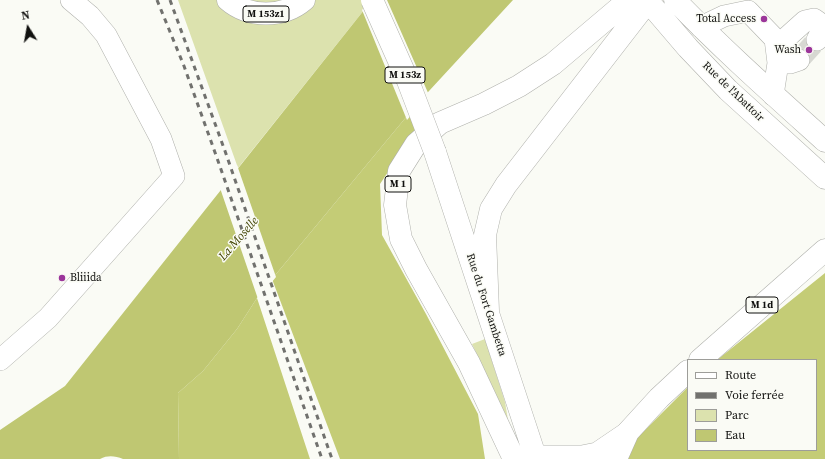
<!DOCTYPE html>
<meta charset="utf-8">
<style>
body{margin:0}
#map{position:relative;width:825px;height:459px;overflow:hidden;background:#fafbf5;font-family:"Source Serif 4",serif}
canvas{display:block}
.legend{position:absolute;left:687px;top:359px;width:130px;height:92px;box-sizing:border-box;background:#fafbf5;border:1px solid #9d9d99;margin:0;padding:5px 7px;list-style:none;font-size:12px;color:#11110f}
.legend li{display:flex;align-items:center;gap:8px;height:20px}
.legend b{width:20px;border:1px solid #9d9d99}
.north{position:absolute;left:8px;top:8px;width:40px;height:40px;-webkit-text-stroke:3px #fafbf5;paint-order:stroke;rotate:349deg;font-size:11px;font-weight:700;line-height:16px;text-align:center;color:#11110f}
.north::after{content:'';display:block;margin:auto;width:14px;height:18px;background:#11110f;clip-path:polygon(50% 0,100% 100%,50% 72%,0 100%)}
</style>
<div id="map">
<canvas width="825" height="459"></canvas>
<ul class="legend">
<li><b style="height:5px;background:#fff"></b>Route</li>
<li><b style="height:5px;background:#71716e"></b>Voie ferrée</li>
<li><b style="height:11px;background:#dce2ae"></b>Parc</li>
<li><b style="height:11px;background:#bfc772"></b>Eau</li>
</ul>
<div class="north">N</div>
</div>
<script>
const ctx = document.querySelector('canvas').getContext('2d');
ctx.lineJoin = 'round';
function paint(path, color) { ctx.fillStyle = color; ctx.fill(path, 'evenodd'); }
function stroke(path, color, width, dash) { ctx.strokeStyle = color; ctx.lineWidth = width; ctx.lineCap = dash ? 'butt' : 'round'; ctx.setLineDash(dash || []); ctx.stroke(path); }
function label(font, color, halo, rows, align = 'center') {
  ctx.font = font + ' "Source Serif 4",serif'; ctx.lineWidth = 3; ctx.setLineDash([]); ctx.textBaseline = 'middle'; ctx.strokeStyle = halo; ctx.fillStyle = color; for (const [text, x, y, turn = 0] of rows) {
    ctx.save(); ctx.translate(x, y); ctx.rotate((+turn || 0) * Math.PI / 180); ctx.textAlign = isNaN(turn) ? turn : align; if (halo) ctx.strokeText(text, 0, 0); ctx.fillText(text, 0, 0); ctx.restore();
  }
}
paint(new Path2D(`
 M178 0H372L238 168Z
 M485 339 505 402 508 420 472 344Z`), '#dce2ae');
paint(new Path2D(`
 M417 104 422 121 380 184 382 235 426 314 478 414 485 459H340L272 279Z
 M825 273V459H627L636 439 688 387V450H816V360H717Z
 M257 298 310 459H179L178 393 203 371 237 329Z`), '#c4cc76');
paint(new Path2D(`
 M372 0H513L417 104 272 279 257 298 237 329 203 371 178 393 179 459H123C115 456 108 455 100 459H0V430L65 386Z`), '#bfc772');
paint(new Path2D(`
 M369 0H387L429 95 407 120 362 10Z
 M237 165 276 277 258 299 220 188Z`), '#fafbf5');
stroke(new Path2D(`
 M799 60 817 40`), '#d7d8d2', 21, [21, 10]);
const minor = new Path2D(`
 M701 27 724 16 748 11 775 39 778 63 773 95
 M776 47 805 21 814 19 821 24 822 30 817 40
 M778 63H790L799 60
 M0 360 48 318 174 176 161 139 106 35 90 16 71 0
 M536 456H582L597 453 628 432`);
const major = new Path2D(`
 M228 0C249 18 283 18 304 0
 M647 0 688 48 728 90 825 178
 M675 0C723 50 774 95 825 141
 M435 152 536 459
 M488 311 485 235 491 209 506 185 649 0
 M700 360 825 250
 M514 459 469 363 416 269 401 239 395 205 399 171 416 144 440 123 484 104 519 86 553 64 618 9 627 0
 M616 459 628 432 659 398 688 371`);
stroke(minor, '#afb0ab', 22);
stroke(major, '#afb0ab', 23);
stroke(minor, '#fff', 21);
stroke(major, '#fff', 22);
stroke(new Path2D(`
 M157 0 184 66 217 158 322 459
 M170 0 225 151 332 459`), '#71716e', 3, [5, 5]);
const majorBridge = new Path2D(`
 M372 0 408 81 435 152`);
stroke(majorBridge, '#afb0ab', 23, []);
stroke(majorBridge, '#fff', 22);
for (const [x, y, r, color] of [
 [764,19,4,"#9b359a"],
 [809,50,4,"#9b359a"],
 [62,278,4,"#9b359a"]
]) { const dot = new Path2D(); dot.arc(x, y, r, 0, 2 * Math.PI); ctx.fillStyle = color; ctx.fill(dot); stroke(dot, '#fafbf5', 1.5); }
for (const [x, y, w] of [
 [266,14,46],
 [405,75,40],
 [398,184,26],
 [762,305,32]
]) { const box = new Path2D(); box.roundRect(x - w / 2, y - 8, w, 16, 3); ctx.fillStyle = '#fafbf5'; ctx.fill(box); stroke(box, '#11110f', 1); }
label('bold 10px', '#11110f', null, [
 ["M 153z1",266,14],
 ["M 153z",405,75],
 ["M 1",398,184],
 ["M 1d",762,305]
]);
label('11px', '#11110f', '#fafbf5', [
 ["Total Access",756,19],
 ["Wash",801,50],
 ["Bliiida",70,278,"left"]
], 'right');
label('11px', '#11110f', '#fafbf5', [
 ["Rue de l'Abattoir",733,92,44],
 ["Rue du Fort Gambetta",486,305,72]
]);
label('italic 12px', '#404300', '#fafbf5', [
 ["La Moselle",239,239,-49]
]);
</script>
